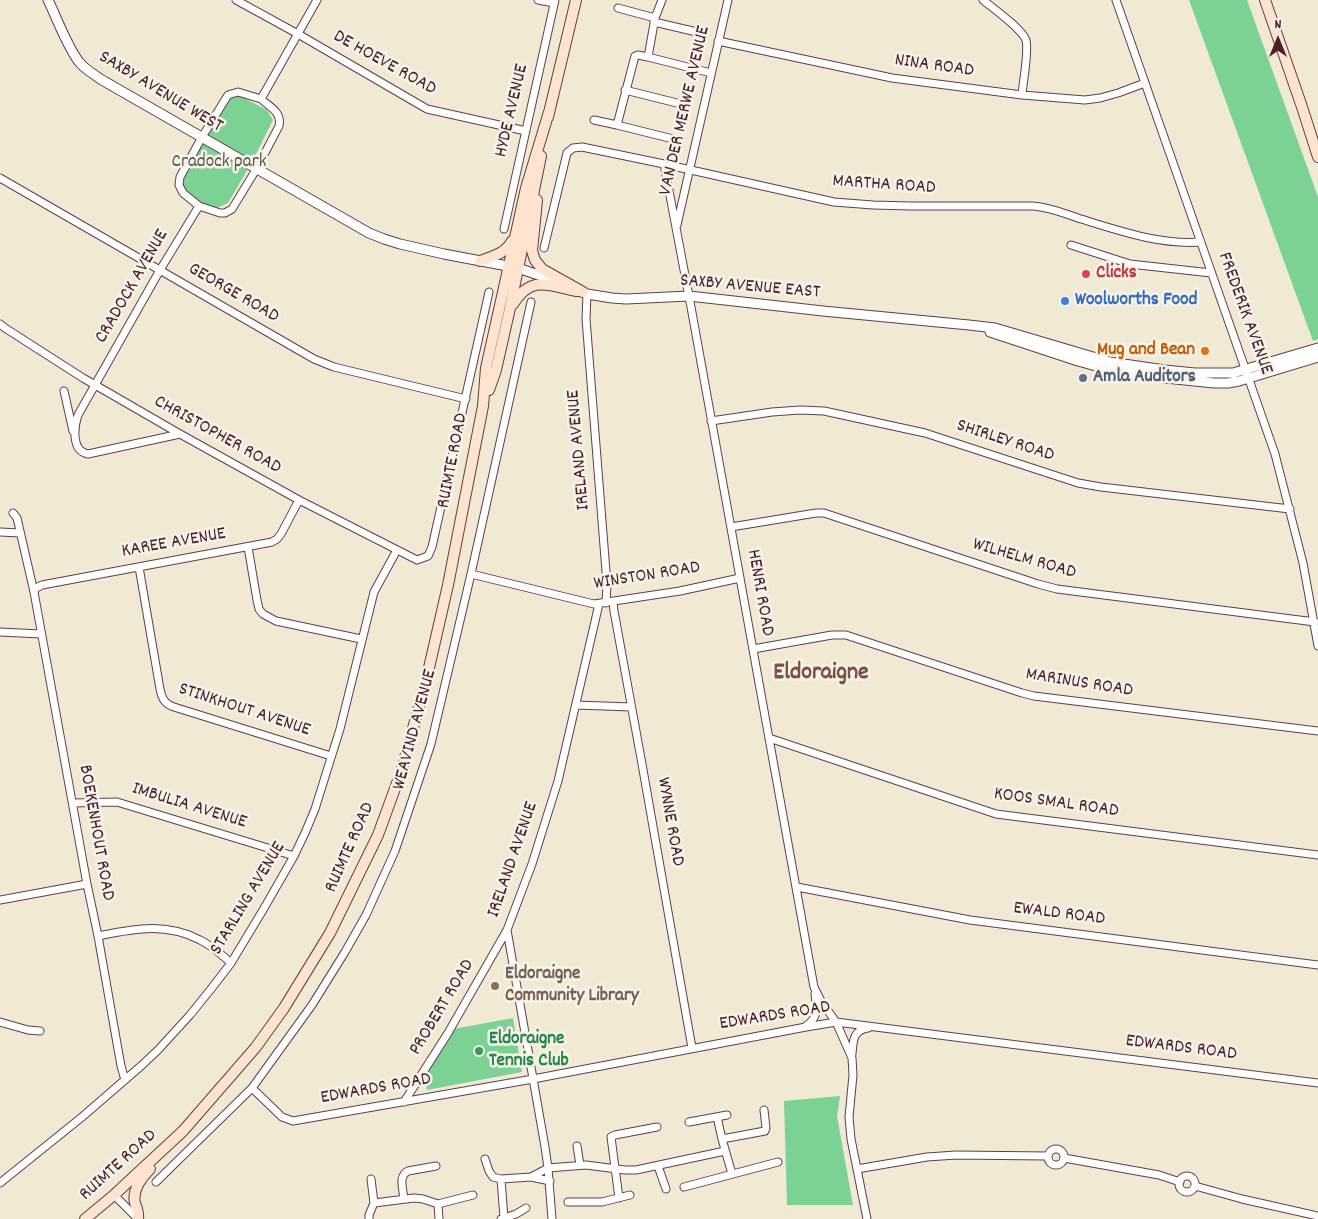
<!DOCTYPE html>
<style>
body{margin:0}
#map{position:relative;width:1318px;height:1219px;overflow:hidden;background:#f0ead4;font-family:Dekko,sans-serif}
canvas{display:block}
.north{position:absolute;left:1253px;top:15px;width:50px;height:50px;-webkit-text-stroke:4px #f7f3e8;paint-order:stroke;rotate:0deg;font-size:14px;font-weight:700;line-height:20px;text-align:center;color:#4a1f2b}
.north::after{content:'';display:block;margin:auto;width:18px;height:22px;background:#4a1f2b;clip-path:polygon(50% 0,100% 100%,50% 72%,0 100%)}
</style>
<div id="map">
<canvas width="1318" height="1219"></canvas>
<div class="north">N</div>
</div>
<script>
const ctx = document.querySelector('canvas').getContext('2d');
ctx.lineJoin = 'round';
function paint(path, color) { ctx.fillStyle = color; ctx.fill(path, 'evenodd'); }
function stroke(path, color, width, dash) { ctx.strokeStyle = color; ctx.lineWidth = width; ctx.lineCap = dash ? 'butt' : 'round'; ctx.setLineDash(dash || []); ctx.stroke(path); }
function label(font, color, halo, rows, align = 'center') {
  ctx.font = font + ' Dekko,sans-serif'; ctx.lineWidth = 5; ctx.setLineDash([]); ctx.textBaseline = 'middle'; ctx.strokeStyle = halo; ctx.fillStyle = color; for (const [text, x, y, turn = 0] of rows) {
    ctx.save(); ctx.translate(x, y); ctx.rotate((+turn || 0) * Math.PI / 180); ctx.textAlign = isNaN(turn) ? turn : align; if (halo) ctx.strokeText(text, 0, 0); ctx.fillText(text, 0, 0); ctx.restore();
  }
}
paint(new Path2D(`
 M1189 0H1247L1318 197V339L1313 341Z
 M238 95 267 110 273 120 252 162 228 203 217 208C199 202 182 198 182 176L227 99Z
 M513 1018 522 1072 427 1090 425 1074 453 1029Z
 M840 1096 837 1116 853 1205H787L784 1101Z`), '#7cd295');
const minor = new Path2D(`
 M236 0 298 34 427 109 526 131
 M538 0 554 3
 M983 0C994 9 1021 28 1026 40 1029 52 1023 81 1022 95
 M1116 0 1275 454 1303 563 1318 646
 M618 8 655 18
 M654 22 697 32
 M718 41 892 78 1022 95 1085 100 1100 98 1118 93 1145 83
 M648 57 655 18 662 0
 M625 90 681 104
 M594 120 617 125
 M673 139 617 125 635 56 638 55 648 57 711 73
 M664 164 691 307 814 987 821 1001 836 1022 852 1058 853 1075 849 1117 851 1139 867 1219
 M0 178 314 359 334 367 466 399
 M199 206 220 213H225L232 209 257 168 279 126C282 112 270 107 261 99
 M677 225 728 0
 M504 229 555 0
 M1071 245 1130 264 1211 273
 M544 248 567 153 573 148 582 147 664 164 834 202 873 205 910 206H1033C1050 207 1066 214 1081 219 1120 231 1160 245 1201 242
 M587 294 586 319 607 584 606 603
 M0 324 5 328 83 378 180 434 299 500 417 560 428 556 432 547 489 292
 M64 391 73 431
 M711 421 772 412 800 410 824 411 925 433 1078 483 1101 487 1290 509
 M180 434 88 454C71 451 74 427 78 415L160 270 199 206 183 193 179 185 180 177 202 137 228 95 238 92 261 99 317 0
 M13 513 17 518 34 592 87 884 98 936 121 1066 125 1080
 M731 527 816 513H824L1038 584 1057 589 1315 622
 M0 532 20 533
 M248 547 257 600 259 609 263 614 276 621 361 639
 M139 567 160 689C162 699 165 704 174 707L331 756
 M471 574 594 604 680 591 740 578
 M34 592 36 588 42 585 272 542 277 539 281 534 299 500
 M613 602 614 611 642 764 692 1048
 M0 632 41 634
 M753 649 832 635H846L1022 693 1034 696 1318 731
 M576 705 631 707
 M769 738 996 814 1318 855
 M73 803 117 802 294 856
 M797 887 970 920 1318 965
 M0 900 87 884
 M98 936C134 929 165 922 200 940 211 945 221 954 231 963
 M0 1022 28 1030 40 1031
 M806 1026C819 1017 817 1008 815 994
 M852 1054C853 1041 853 1030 868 1028
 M252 1088 282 1117 293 1121 533 1079 806 1027 836 1022 1318 1083
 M404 1102 448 1033 507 930
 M717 1117 722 1139 732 1174
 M689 1122 727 1115
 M722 1139 765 1131 766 1128 764 1110
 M577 1146 580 1165
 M1048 1157a8 8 0 1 1 16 0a8 8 0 1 1-16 0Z
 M1064 1158 1159 1175 1180 1182
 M485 1159 489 1171 493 1177 501 1179 531 1177 550 1181
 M658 1166 666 1189
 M857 1169 927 1157 956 1155 1048 1156
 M1179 1184a8 8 0 1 1 16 0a8 8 0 1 1-16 0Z
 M531 1177 548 1168 586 1165 625 1170H636L725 1151
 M501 1179 504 1218
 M156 1182 252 1088 312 1005 345 952 366 915 395 851 431 744 471 574 531 302
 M0 1183 82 1117 141 1066 158 1050 190 1015 211 989 231 963 263 910 294 856 305 833 315 809 340 729 374 592 397 550
 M1195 1186 1242 1199 1318 1216
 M684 1187 778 1162
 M114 1195 138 1219
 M619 1198 611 1137 615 1135 657 1127
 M404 1199C403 1189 398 1176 408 1171L436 1166
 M568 1202H602L630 1195
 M374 1203 414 1198 423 1199 438 1204 473 1195
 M438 1204 439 1219
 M369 1219V1215L374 1203 371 1179
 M501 1219 516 1214 526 1208
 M552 1219 548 1168 545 1147 507 930 532 864 558 781 599 604`);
const tertiary = new Path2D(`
 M48 0C57 18 68 49 80 63 86 70 95 75 102 80L369 233 384 239 400 244 444 254 518 268 553 280
 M577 290 587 294 612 298 626 299 689 296 823 311 969 325 995 328 1110 362 1165 370 1195 373H1233L1318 348
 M990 332 1078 361 1114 371 1146 376 1214 383H1228L1239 381 1318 357`);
const secondary = new Path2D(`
 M1265 0 1302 107 1318 157
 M548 117 576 0
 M537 200 532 251 535 260 542 269 583 292
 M480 261C493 256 505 254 512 241
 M513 304C532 274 549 286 577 291
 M489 390 496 370 510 308 541 156
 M85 1219 114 1195 183 1131 256 1047 284 1008 330 933 378 835 401 772 426 681 448 585 483 406 486 368 501 301 526 188 549 112
 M138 1219C139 1213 137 1208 135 1203 132 1190 141 1178 150 1169`);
stroke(minor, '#633d44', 9);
stroke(tertiary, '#633d44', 11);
stroke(secondary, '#633d44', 12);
stroke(minor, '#fff', 7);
stroke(tertiary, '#fff', 9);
stroke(secondary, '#fee3d1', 10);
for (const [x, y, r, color] of [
 [1086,274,5,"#e0444e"],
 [1065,301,5,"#3f7fe0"],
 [1205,351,5,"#e8710a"],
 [1083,378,5,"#5c6f8a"],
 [495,986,5,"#8d6e63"],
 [479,1051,5,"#2e9e5b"]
]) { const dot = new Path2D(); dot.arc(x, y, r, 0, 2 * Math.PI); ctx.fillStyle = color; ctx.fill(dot); stroke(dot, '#f7f3e8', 2); }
label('19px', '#4a1f2b', '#f7f3e8', [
 ["DE HOEVE ROAD",384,64,29],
 ["NINA ROAD",934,67,8],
 ["SAXBY AVENUE WEST",160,93,31],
 ["HYDE AVENUE",513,111,-77],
 ["VAN DER MERWE AVENUE",686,111,-77],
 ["MARTHA ROAD",884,186,4],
 ["CRADOCK AVENUE",133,287,-60],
 ["SAXBY AVENUE EAST",750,288,5],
 ["GEORGE ROAD",233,294,30],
 ["FREDERIK AVENUE",1244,314,70],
 ["CHRISTOPHER ROAD",217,436,29],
 ["SHIRLEY ROAD",1005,442,18],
 ["IRELAND AVENUE",580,450,-95],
 ["RUIMTE ROAD",454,461,-79],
 ["KAREE AVENUE",174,544,-10],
 ["WILHELM ROAD",1024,560,16],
 ["WINSTON ROAD",647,577,-9],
 ["HENRI ROAD",759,593,80],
 ["MARINUS ROAD",1079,684,9],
 ["STINKHOUT AVENUE",244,711,18],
 ["WEAVIND AVENUE",416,730,-75],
 ["KOOS SMAL ROAD",1056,804,8],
 ["IMBULIA AVENUE",189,807,17],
 ["WYNNE ROAD",669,822,80],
 ["BOEKENHOUT ROAD",95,833,80],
 ["RUIMTE ROAD",351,848,-66],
 ["IRELAND AVENUE",514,860,-71],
 ["STARLING AVENUE",249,899,-59],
 ["EWALD ROAD",1059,915,7],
 ["PROBERT ROAD",443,1008,-59],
 ["EDWARDS ROAD",775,1017,-9],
 ["EDWARDS ROAD",1181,1049,7],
 ["EDWARDS ROAD",376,1090,-10],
 ["RUIMTE ROAD",119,1166,-42]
]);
label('19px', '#59554b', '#f7f3e8', [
 ["Cradock park",219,163]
]);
label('bold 19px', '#be3a42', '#f7f3e8', [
 ["Clicks",1096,274]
], 'left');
label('bold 19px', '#366cbe', '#f7f3e8', [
 ["Woolworths Food",1075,301]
], 'left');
label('bold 19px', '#c56008', '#f7f3e8', [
 ["Mug and Bean",1195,351]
], 'right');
label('bold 19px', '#4e5e75', '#f7f3e8', [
 ["Amla Auditors",1093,378]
], 'left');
label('bold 19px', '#785e54', '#f7f3e8', [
 ["Eldoraigne",505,975],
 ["Community Library",505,997]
], 'left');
label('bold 19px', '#27864d', '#f7f3e8', [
 ["Eldoraigne",489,1040],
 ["Tennis Club",489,1062]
], 'left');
label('bold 24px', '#7e4f45', '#f7f3e8', [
 ["Eldoraigne",821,675]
]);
</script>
